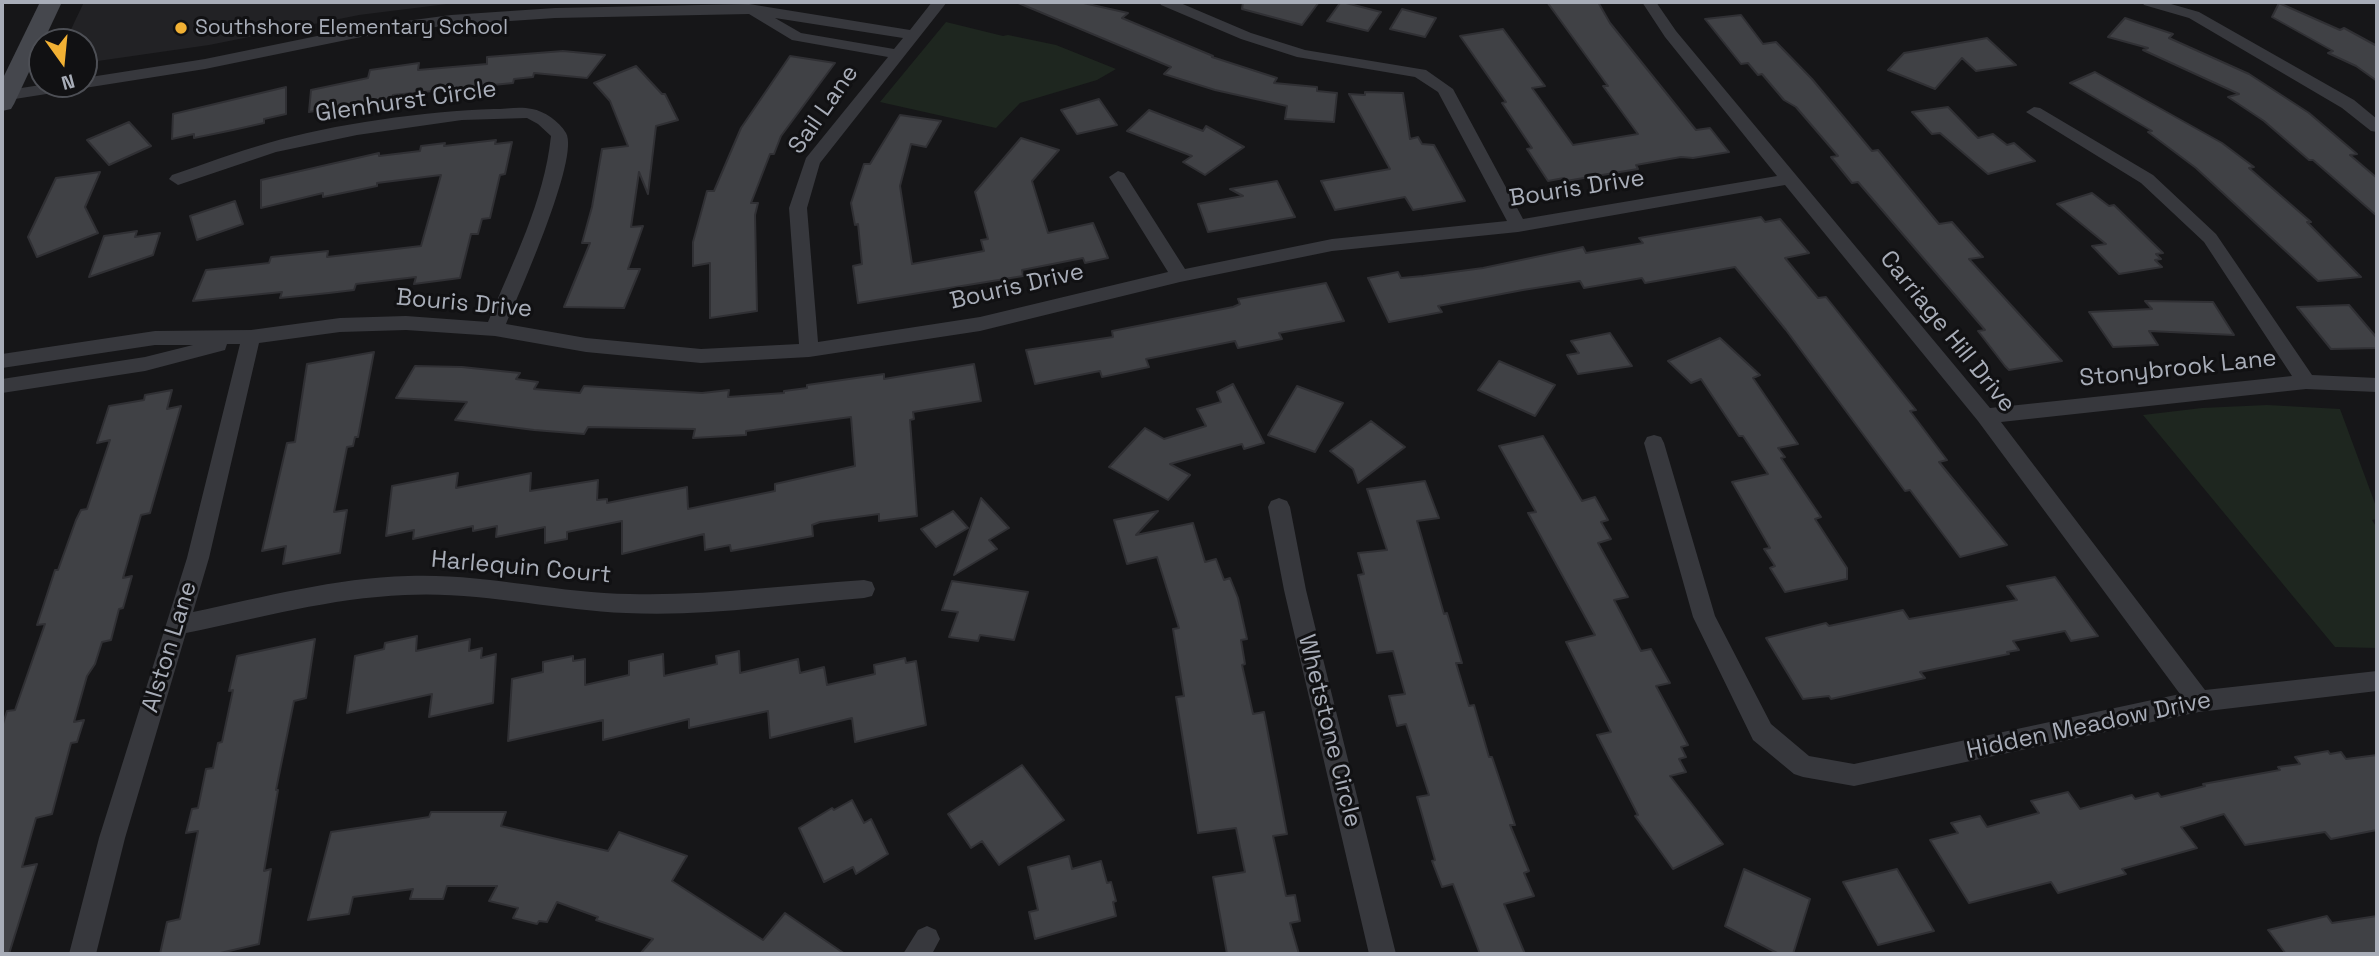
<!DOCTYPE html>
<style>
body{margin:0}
#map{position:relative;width:2379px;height:956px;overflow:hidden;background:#161618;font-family:"Space Grotesk",sans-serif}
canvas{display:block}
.frame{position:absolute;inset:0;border:4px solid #a8adb8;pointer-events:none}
.north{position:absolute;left:28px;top:28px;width:70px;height:70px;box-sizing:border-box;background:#111113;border:2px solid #4d4f55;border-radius:50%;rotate:165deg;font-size:19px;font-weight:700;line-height:28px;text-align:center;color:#a8adb8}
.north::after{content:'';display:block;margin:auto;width:24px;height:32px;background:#f2b134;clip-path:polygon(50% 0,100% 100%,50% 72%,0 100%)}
</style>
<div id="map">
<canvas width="2379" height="956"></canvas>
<div class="frame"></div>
<div class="north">N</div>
</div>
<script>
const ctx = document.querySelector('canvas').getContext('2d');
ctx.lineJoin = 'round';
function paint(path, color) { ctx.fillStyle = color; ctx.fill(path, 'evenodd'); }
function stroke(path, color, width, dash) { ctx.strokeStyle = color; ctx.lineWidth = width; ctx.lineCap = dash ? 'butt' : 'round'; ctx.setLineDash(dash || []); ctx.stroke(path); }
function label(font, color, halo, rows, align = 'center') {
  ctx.font = font + ' "Space Grotesk",sans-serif'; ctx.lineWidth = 6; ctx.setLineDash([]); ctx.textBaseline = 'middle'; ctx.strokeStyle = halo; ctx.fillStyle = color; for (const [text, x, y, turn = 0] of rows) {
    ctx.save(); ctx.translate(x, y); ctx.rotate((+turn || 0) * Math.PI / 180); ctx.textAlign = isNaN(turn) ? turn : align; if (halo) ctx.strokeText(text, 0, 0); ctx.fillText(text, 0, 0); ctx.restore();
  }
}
paint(new Path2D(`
 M84 2H463L359 15 209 45 84 63V42H65Z`), '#222225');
paint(new Path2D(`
 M946 22 1003 36 1008 35 1056 45 1116 69 1097 80 1020 103 996 128 880 102Z
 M2267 405 2340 409 2377 509V519L2372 520 2377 528V648L2335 647 2143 415 2202 408Z`), '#1e261f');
const building = new Path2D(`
 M1016 2H1079L1128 13 1122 18 1213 56 1212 57 1277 78 1274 83 1317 87V91L1337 93 1334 122 1285 119 1287 106 1215 90 1164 74 1171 67Z
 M1243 2H1319L1302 25 1242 9Z
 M1547 2H1598L1610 23 1696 130 1710 128 1729 152 1693 158 1681 157 1636 165 1638 169 1566 181 1564 178 1548 181 1527 149 1532 148 1502 103 1506 102 1460 36 1503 29 1545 86 1532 88 1573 145 1638 134 1603 86H1608Z
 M1340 3H1346L1381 12 1368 31 1327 21Z
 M2279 3 2340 30 2344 28 2377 46V81L2356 66 2328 53 2333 51 2272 17Z
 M1402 9 1436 18 1425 37 1390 29Z
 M1741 15 1763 44 1776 42 1812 79 1872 151 1878 150 1939 224 1952 222 1983 257 1969 259 2062 361 2009 370 2005 366 1978 331 1985 330 1858 182 1852 183 1831 157 1838 156 1796 107 1784 100 1762 74 1758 75 1748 63 1741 64 1705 19Z
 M2125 18 2173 34 2169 38 2249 74 2309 113 2357 154 2350 155 2377 178V216L2313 160H2309L2264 121 2228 97 2239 94 2143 50 2148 48 2108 37Z
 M1987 38 2016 65 1976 71 1962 58 1935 89 1888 70 1904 53Z
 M563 51 605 55 587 78 534 73 533 77 514 79 513 83 393 95V98L309 112 311 90 368 78 370 70 419 63 418 70 487 64V57Z
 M790 56 835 63 781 136 774 154H770L751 203H758L755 215 757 311 710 318V263L693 266V242L707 191H714L741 128Z
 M636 66 662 94H665L678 120 656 126 648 194 639 172 631 227 643 226 628 269H640L624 308 564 307 590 243H582L592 207 602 149 628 146 610 101 594 83Z
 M2095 72 2222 143 2254 167 2249 168 2311 222H2307L2361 277 2318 281 2196 168 2148 132 2152 131 2070 83Z
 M286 87V114L264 119V123L233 130 194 138V134L172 139 173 114Z
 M1365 92 1403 93 1410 139 1418 137 1422 144 1434 145 1465 201 1413 210 1405 197 1335 210 1321 181 1390 169 1349 94 1365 95Z
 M1099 99 1117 125 1077 134 1061 110Z
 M1948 107 1978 138 1993 134 2007 145 2014 143 2035 161 1988 174 1940 133 1932 134 1912 112Z
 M1149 110 1203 131 1206 126 1244 147 1205 175 1183 162 1192 156 1127 131Z
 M900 115 941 121 926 147 911 144 900 186 912 264 984 251 981 240 988 239 975 192 1021 138 1059 150 1032 181 1048 233 1093 223 1108 258 1085 263 1083 258 1022 270 1023 276 858 303 853 266 862 264 858 224 855 225 851 203 864 164H870Z
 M129 122 151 146 109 165 87 140Z
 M496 140 495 144 512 142 505 174 500 175 490 218 482 219 478 234H471L460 278 414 284 416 277 356 284 354 290 329 293 280 298 282 292 193 301 206 270 269 263 271 257 328 251 327 257 421 246 441 175 377 183V186L323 197V193L261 208V180L379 153V156L420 151 421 146 445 143 444 146Z
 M100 172 85 207 98 233 37 257 28 237 56 178Z
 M1277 181 1295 217 1208 232 1198 204 1243 196 1230 189Z
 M2092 193 2109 206 2114 205 2163 253 2156 254 2161 259 2155 260 2162 267 2119 274 2092 246 2106 244 2057 204Z
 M235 201 243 224 197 240 190 216Z
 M1761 217 1765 222 1780 219 1809 253 1785 258 1818 298 1826 297 1916 410 1910 411 1947 460 1939 462 2007 545 1960 557 1910 490 1905 491 1786 330 1735 267 1645 283 1642 278 1584 288 1580 281 1523 290 1438 306 1442 312 1389 322 1368 278 1398 272 1401 278 1423 276 1483 268 1583 247 1586 253 1643 243 1639 238Z
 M137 231 135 237 160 233 153 255 89 277 104 236Z
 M1326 283 1344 321 1279 333 1282 339 1238 348 1235 341 1146 359 1149 367 1102 377 1100 371 1035 384 1026 350 1113 337 1112 331 1233 307 1240 304 1238 299Z
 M2145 301 2213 302 2234 335 2149 331 2158 345 2113 347 2089 312 2152 309Z
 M2349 305 2377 338V348L2331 349 2297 307Z
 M1610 333 1632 366 1578 374 1567 355 1579 353 1571 341Z
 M1720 338 1760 375 1753 378 1798 444 1778 448 1785 457 1781 458 1821 517 1815 519 1847 568V579L1785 592 1770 568 1775 566 1764 549 1770 548 1732 482 1768 474 1743 436H1739L1701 379 1691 383 1668 361Z
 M374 352 358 437H355L353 446 347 447 334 512 347 510 340 553 283 564 286 546 262 551 287 443 295 442 307 364Z
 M1499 361 1555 385 1535 416 1478 390Z
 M974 364 981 401 913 412 914 419 910 420 917 516 879 521V514L820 522 812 525 813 536 731 551 730 545 705 550 704 534 622 554V521L567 532V539L545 543V527L496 537 497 526 473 531V526L413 539 414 530 386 536 392 486 458 473 456 488 531 473 530 491 598 480 597 500 607 499V503L687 487 688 509 775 491V484L855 466 851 417 746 431V435L693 438 695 429 588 427 584 434 534 430 455 420 467 402 396 398 415 366 462 367 520 373 516 379 538 382 534 389 580 393 584 386 702 393 729 390 728 397 784 393V391L807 388V385L884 374V379Z
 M1233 384 1264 443 1244 449 1242 444 1170 464 1190 475 1168 500 1109 467 1145 428 1164 439 1206 426 1197 409 1221 402 1217 392Z
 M1297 386 1343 403 1315 452 1268 435Z
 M172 390 167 409 181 406 150 513 141 515 123 578 132 576 123 608 119 609 111 640 102 642 95 664 87 676 74 722 84 720 77 742 71 743 52 814 36 818 22 867 37 864 9 954H2V727L7 711 15 710 45 624 37 625 55 570H58L76 520 81 510 87 509 110 440 97 443 109 406 144 400 145 395Z
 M1371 421 1405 447 1358 483 1353 469 1330 451Z
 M1543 436 1582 501 1595 497 1608 520 1601 522 1611 539 1598 543 1628 597 1614 600 1641 651 1651 649 1670 683 1656 686 1688 745 1681 747 1686 757 1679 759 1686 772 1670 776 1723 844 1673 869 1635 816 1638 815 1597 735 1611 732 1566 642 1595 635 1528 513 1536 512 1499 446Z
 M1425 481 1439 518 1417 521 1444 614 1447 613 1462 663H1456L1469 706 1474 705 1489 757H1492L1515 825H1510L1529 871 1524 873 1534 896 1504 904 1525 954H1480L1453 884 1442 887 1432 861 1435 860 1417 797 1429 795 1406 724 1397 726 1389 696 1405 694 1393 651 1377 653 1358 575 1364 574 1358 553 1387 550 1367 489Z
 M981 498 1009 528 989 540 997 549 954 575Z
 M953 511 968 528 936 547 921 529Z
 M1158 511 1136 535 1193 523 1205 562 1216 559 1224 580 1230 578 1238 598 1247 639 1241 640 1245 664 1242 665 1253 714 1264 712 1287 834 1273 836 1286 896 1295 895 1300 921 1290 923 1299 954H1227L1213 877 1245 872 1236 828 1198 833 1176 697 1184 696 1173 629 1179 628 1157 557 1127 564 1114 520Z
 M2055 577 2098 636 2071 641 2065 631 2013 641 2019 650 2007 652 2009 654 1920 672 1925 678 1831 699 1829 696 1803 699 1766 638 1826 623 1829 626 1903 610 1909 619 2017 600 2007 586Z
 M952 581 1028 592 1014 640 980 635 978 641 949 637 958 612 942 610Z
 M417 636 416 651 470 639 469 651 482 648 481 658 496 654 493 703 429 717 432 694 347 713 355 656 384 649 385 643Z
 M315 639 306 698 294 701 276 790H278L264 871 271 869 259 944 216 954H160L167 922 180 919 198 831 186 833 192 809 198 808 206 769 213 768 218 743 222 742 233 690 229 691 237 656Z
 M739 651 740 673 798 659 800 673 824 667 827 685 875 674 874 665 905 658 906 663 916 661 926 725 855 742 852 718 770 738 768 711 689 728V719L603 740V720L508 741 512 679 543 672V662L573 656V661L585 659V685L629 675V661L663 654 664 676 717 664 716 656Z
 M2328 751 2330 754 2341 752 2346 759 2377 755V830L2331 839 2325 832 2245 845 2224 814 2181 827 2197 848 2122 869 2126 874 2058 893 2051 882 1969 903 1930 840 1958 833 1951 823 1980 816 1987 827 2039 813 2031 801 2068 792 2080 809 2132 795 2135 799 2158 793 2161 797 2205 786 2203 784 2280 770 2278 767 2300 764 2295 757Z
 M1022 765 1064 820 999 865 982 841 971 848 948 814Z
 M852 800 864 823 871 819 888 854 856 874 853 867 824 882 799 828 832 808 834 810Z
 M431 812H506L501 826 608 851 619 832 687 856 672 881 763 940 785 913 845 954H640L653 939 596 920 598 917 557 902 547 922 539 921 537 924 513 918 518 908 489 901 497 886H447L443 899H410L413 889 353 897 349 914 308 920 331 832 429 817Z
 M1069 856 1072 869 1101 861 1107 883 1111 882 1116 901 1113 902 1116 916 1035 939 1029 912 1038 910 1028 867Z
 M1744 869 1810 899 1793 954H1779L1725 926Z
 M1897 869 1934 931 1878 945 1843 882Z
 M2327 916 2332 923 2377 916V954H2286L2268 930Z`);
paint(building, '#404145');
stroke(building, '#303034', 2);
paint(new Path2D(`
 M932 2H947L820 163 807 208 818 342 980 317 1168 272 1109 177 1118 171 1124 173 1185 269 1332 239 1507 221 1438 92 1415 77 1297 57 1241 39 1161 5 1159 2H1178L1251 33 1305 50 1426 70 1453 89 1523 219 1777 176 1665 37 1642 2H1656L1676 31 1990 408 2292 376 2204 242 2141 183 2026 112 2034 107 2040 108 2153 175 2216 234 2312 375 2377 378V392L2306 389 2001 422 2205 690 2377 671V691L2199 712 1854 786 1803 777 1794 774 1753 740 1693 617 1644 443 1647 437 1654 435 1661 437 1664 443 1715 616 1771 724 1809 756 1854 764 2180 694 1978 421 1785 185 1518 232 1332 251 1180 282 980 331 809 357 701 363 586 352 495 336 406 330 340 332 259 343 209 558 193 612C264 597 335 578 408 576 482 573 556 593 630 594 708 596 786 585 864 580L872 582 875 589 872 596 864 598C785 604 705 617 626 613 553 610 479 591 405 595 331 598 259 618 186 633L125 838 96 954H69L99 838 187 558 240 344H227L225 350 145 371 2 393V379L145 357 193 345H155L2 368V354L155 331 251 330 340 318 406 316 488 322C513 261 544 202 551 136L538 124 527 118 462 120 357 135 276 152 178 185 169 179 172 175C204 164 236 152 268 143 333 124 426 111 494 109 506 109 520 106 532 109 544 111 559 121 566 133 580 157 519 294 506 324L586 338 701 349 799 344 789 208 806 158 888 57 792 40 749 14 555 18 451 25 361 37 205 69 2 101V91L47 84H84V78L205 59 361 27 451 15 555 8 749 4 910 30ZM775 18 903 38 894 49 801 33Z
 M2142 2H2164L2199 12 2354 100 2377 119V132L2371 131 2342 108 2189 18 2144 5Z
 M1279 498 1287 501 1290 507 1306 590 1396 954H1369L1284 590 1268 507 1271 501Z
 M927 926 936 930 940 939 932 954H903L918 930Z`), '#37383d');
paint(new Path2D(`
 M40 2H62L14 104 11 109 2 111V80Z`), '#45474d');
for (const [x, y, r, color] of [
 [181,28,7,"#f2b134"]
]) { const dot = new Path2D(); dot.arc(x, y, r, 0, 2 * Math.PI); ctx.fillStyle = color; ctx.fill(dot); stroke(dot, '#111113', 2.5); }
label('21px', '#a8adb8', '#111113', [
 ["Southshore Elementary School",195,28]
], 'left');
label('24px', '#a8adb8', '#111113', [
 ["Glenhurst Circle",406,102,-8],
 ["Sail Lane",824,110,-55],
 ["Bouris Drive",1577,189,-9],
 ["Bouris Drive",1017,287,-13],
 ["Bouris Drive",464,304,5],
 ["Carriage Hill Drive",1947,332,51],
 ["Stonybrook Lane",2178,369,-6],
 ["Harlequin Court",521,568,5],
 ["Alston Lane",170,647,-73],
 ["Hidden Meadow Drive",2089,726,-12],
 ["Whetstone Circle",1329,731,76]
]);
</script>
